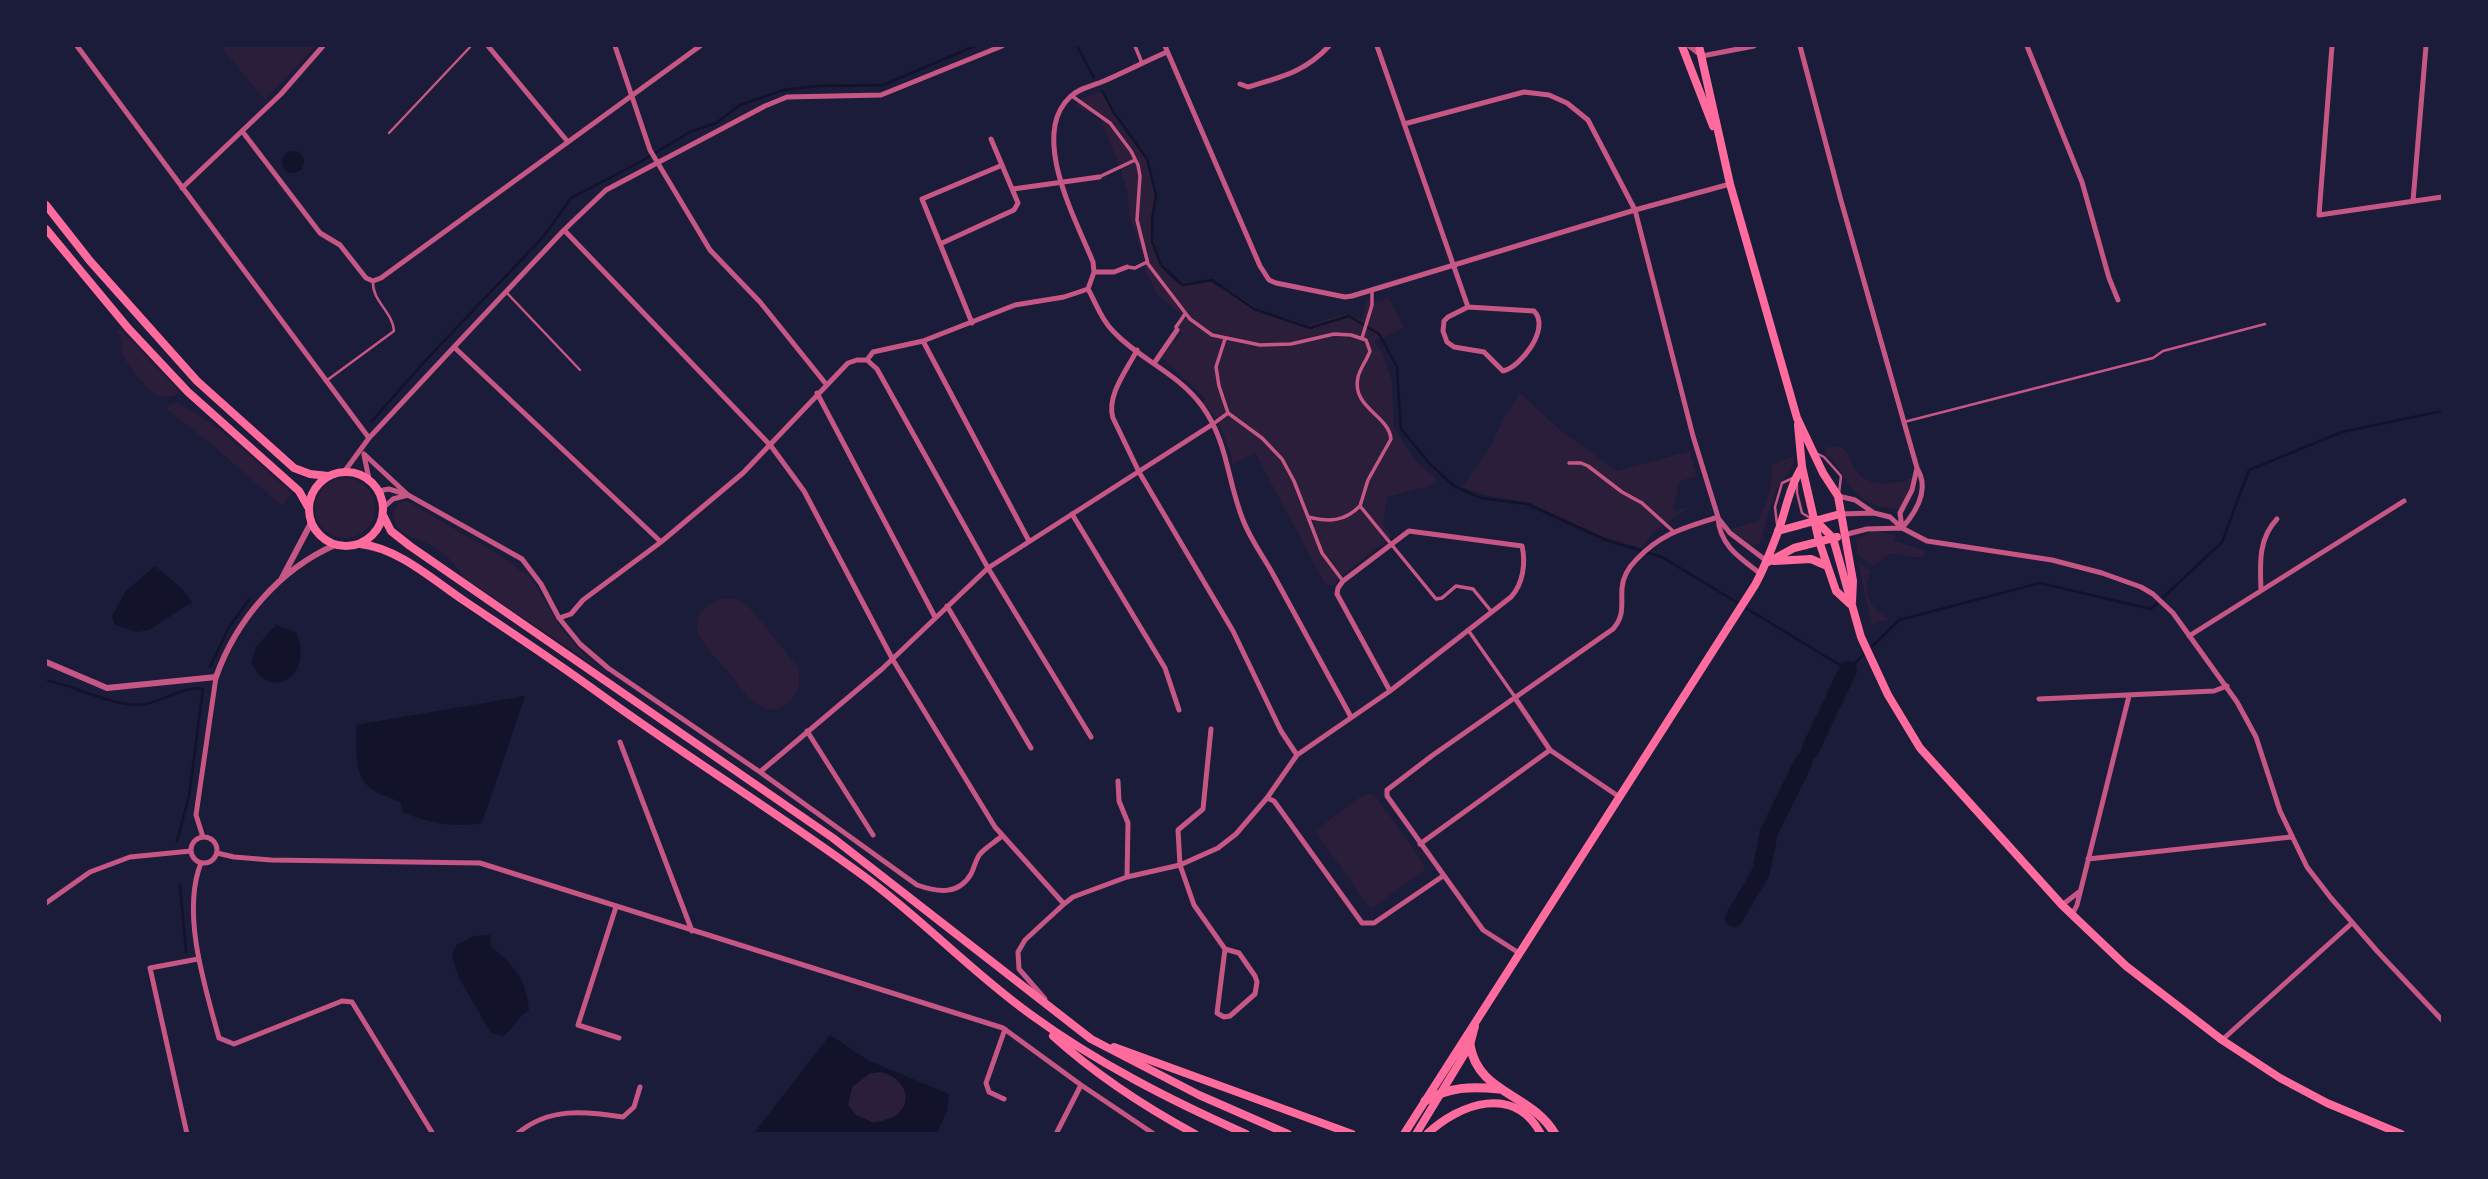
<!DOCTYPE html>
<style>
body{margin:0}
#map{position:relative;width:2488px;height:1179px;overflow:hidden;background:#1b1b3a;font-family:Manrope,sans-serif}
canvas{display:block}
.frame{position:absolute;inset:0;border:47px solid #1b1b3a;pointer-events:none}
</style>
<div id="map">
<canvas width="2488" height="1179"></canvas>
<div class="frame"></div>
</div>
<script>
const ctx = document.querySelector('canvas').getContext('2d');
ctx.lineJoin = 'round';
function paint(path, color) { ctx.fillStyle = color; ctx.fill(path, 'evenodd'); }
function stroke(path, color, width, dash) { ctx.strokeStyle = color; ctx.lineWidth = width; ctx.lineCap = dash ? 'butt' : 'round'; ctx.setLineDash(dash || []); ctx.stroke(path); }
paint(new Path2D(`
 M220 46H316L265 100Z
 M1102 91 1112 108 1148 159 1157 193 1152 221 1154 242 1165 272 1177 283 1206 280 1219 287H1225L1258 309 1308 325 1345 314 1362 320 1367 298 1371 302H1381L1388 296 1404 328 1374 342 1382 351 1392 381 1394 428 1415 460 1437 479 1429 486 1387 497 1383 525 1392 536 1340 577 1333 586 1325 584 1255 453 1233 464C1227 440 1220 421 1203 402L1206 399 1161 357 1182 333 1176 326 1183 316 1158 296 1143 266 1146 264 1129 215 1128 194 1121 170 1100 118 1075 106 1079 99Z
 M120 329 177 389V394C171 397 162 398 155 394 150 392 127 364 125 359 121 349 123 340 117 332Z
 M1520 393 1560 430 1617 471 1690 451 1697 476 1680 481 1673 507 1675 511 1690 507 1654 532 1641 548 1601 536 1530 503 1485 495 1462 487 1492 444 1505 415Z
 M178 403C220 425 256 462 292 493L282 506 209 442 166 409 169 405Z
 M1829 447C1835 447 1841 446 1845 450 1850 455 1851 464 1856 470 1869 489 1895 484 1913 478L1910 489 1900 509C1883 510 1864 503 1853 490 1843 478 1839 464 1825 454L1826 448Z
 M1794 456C1794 468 1789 471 1782 480 1772 494 1766 527 1759 544L1751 545 1731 529 1759 521C1759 512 1764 509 1767 500 1771 489 1772 476 1772 465Z
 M315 508a30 30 0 1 1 60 0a30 30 0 1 1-60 0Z
 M407 501 504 558 526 575 528 573 560 627 586 657 616 680 463 577C456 565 448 556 436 548 423 539 393 536 394 516 394 506 398 503 407 501Z
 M1874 531 1896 535 1894 541 1925 550V555C1913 562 1901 550 1888 555 1883 557 1878 563 1874 566L1857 554 1856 538Z
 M1858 562 1871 571C1861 591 1870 609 1889 619L1872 625Z
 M731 598 741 601 749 607 798 667C805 694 782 722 755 703 745 696 738 683 730 674 721 663 706 650 700 636 689 613 711 599 731 598Z
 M1372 794 1378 799 1425 866 1424 870 1372 908 1369 907 1315 831 1363 795Z
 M881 1072C901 1076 917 1100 897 1115 891 1119 881 1121 874 1123L856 1115 848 1105 852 1087 871 1073Z`), '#2a1e3b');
paint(new Path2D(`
 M282 162a11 11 0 1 1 22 0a11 11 0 1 1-22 0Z
 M155 566 181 588 192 602 149 630 137 632 115 625 112 616 125 592Z
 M276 625 296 632C315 676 271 703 251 663L256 647Z
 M525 696 482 823C455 828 428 823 403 812L400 802C393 798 385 797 378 793 352 781 357 749 356 725Z
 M490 935 491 947C515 965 526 980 529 1010 518 1017 514 1027 504 1036L491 1033 458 976 452 954 457 944 475 936Z
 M830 1035 869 1061 949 1094 947 1111 937 1133H754ZM881 1072C901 1075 917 1100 896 1115 891 1119 881 1121 874 1123L856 1115 848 1105 852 1087 870 1073Z`), '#12122b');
stroke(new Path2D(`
 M1077 46 1094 78
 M1102 91 1114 113 1147 159 1156 195 1152 219V241L1161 265 1182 285 1212 280 1254 309 1310 328 1349 316 1379 334 1397 367 1401 429 1430 464 1454 486 1481 498 1527 504 1606 540 1662 557 1848 670 1899 620 2040 583 2151 609 2222 542 2249 470 2342 432 2442 411
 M371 422 425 361 543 237 571 198 640 162 690 132 716 123 740 105 784 90 817 86 883 85 975 46
 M210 667 229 627 249 600
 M46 680C75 686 105 703 135 705 159 706 179 685 203 689L189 796 177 841
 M180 885 186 952`), '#12122b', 2.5);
stroke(new Path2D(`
 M1810 750 1848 670
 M1734 918 1761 872 1769 832 1804 761`), '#12122b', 18);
stroke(new Path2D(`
 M389 133 471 46
 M506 292 580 370
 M326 381 394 331C393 312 372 301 373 282
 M1904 422 2153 358 2163 351 2265 324
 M1818 454 1824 457 1841 476 1839 493
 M1797 484V493L1802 513 1812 519
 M1777 524 1775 507 1782 483 1795 477`), '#c65784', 2.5);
stroke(new Path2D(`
 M1135 46 1142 63
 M1072 96 1110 123 1131 151 1138 165 1140 176 1137 220 1148 264 1190 319 1212 335 1260 345 1291 344 1334 334 1351 335 1366 340 1370 351C1367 360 1360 368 1358 377 1351 408 1389 415 1391 439L1368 480 1360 506 1436 599 1442 598 1456 586 1473 589 1491 611
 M1099 177 1135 160
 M1127 267 1135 268 1147 262
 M1177 330 1176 327 1185 314
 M1362 338 1372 305V290
 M1225 339 1216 367 1219 386 1228 413 1262 438 1282 459 1294 481 1322 553 1343 581
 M1213 424 1228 413
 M1569 463H1581L1588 466 1622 492 1642 503 1674 532
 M1308 517C1329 522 1344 522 1360 506
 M1468 630 1515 697`), '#c65784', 3.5);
stroke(new Path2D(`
 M77 46 369 438
 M488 46 568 142
 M615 46 650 150 710 250 760 302 826 384
 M1165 46 1260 266 1269 280 1276 283 1345 297 1352 296 1635 210 1730 184
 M1377 46 1468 307
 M1689 46 1702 56 1754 46
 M1800 46 1840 197 1917 468C1930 489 1917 511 1902 528
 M2027 46 2082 182 2109 278 2118 300
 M2332 46 2319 215 2442 197
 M1240 84 1248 87C1281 77 1305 72 1329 46
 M1404 124 1524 92 1549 95 1567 103 1588 120 1635 210 1693 436 1718 517C1719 545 1740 558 1761 574
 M242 131 320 233 340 245 366 278 373 281 381 278 700 46
 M182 188 281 94 323 46
 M1013 189 1099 177
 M2413 201 2426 46
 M564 230 771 446 804 491 893 660 995 827 1064 904
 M940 244 1014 210 1018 203 991 139
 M1094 272H1114L1127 267
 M1088 289C1096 303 1101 319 1112 330 1138 359 1177 372 1202 406 1228 442 1227 480 1243 520 1251 541 1264 557 1274 576 1300 623 1325 670 1351 717
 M1088 289 1094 272 1093 262C1076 220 1029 135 1070 97 1079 88 1092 86 1104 81 1125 72 1146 61 1167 52
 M1468 307 1534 311C1551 328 1521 367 1503 371L1484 352 1454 347 1447 342 1443 331 1444 321 1448 317Z
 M972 323 922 199 1000 166
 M923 341 1029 541
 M454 347 661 542
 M1137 350C1127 370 1106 396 1113 418L1139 472 1233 631 1281 731 1297 755
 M867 360 877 369 988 568 1091 737
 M1155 362 1177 330
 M817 393 935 617
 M364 454 408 495 522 559 541 584 559 618 580 644 608 668 760 772 917 885C937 892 958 896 971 874 974 868 976 859 980 854 986 847 995 842 1002 836
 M364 455 369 479
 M344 472 369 438 454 347 564 230 606 190 765 106 787 97 881 95 1002 46
 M378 491 389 489 405 494
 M1838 496 1855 500 1874 513
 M383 508 393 499 408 495
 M1072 514 1165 668 1179 710
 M1840 514 1874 513 1890 517 1902 528 1927 541 2052 560 2102 573 2141 587 2153 594 2173 613 2237 702 2256 737 2280 811 2307 867 2331 898 2377 951 2442 1020
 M1718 518 1730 533 1768 562
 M1902 528 1900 513 1912 490 1917 468
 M1844 535 1867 529 1902 528
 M2261 590C2260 564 2258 539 2277 519
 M947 606 1031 748
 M559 618 571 614 583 600 661 542 743 473 848 363 857 360H867L873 352 923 341 1015 305 1064 297 1088 289
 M2189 636 2404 501
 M1515 698 1550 750 1618 796
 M2039 699 2214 691 2227 686
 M1211 729 1203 809 1178 830 1180 865 1194 905 1225 949 1217 1013 1224 1017 1230 1016 1255 994 1257 982 1255 976 1239 953 1225 949
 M807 731 873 835
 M620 742 692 931
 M760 772 882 669 988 568 1213 424
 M1118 781 1119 801 1128 823 1127 877
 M1267 798 1274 801 1362 923H1374L1443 876
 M191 850a13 13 0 1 1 26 0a13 13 0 1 1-26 0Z
 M203 837 196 815 216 677
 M1420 844 1550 750
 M217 853 234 857 271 860 480 863 1003 1028 1081 1085 1154 1134
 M2088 859 2291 837
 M201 863C181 913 205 987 219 1038L234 1044 342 1001 352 1002 433 1134
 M46 903 90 872 130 857 191 851
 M2062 905 2079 892
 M616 907 578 1025 619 1038
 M2072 915 2077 905 2129 696
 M1519 953 1483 930 1387 796V790L1433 755 1613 629C1625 615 1621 605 1622 588 1623 576 1628 568 1636 560 1661 533 1684 528 1718 517
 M1045 999 1019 969 1018 952 1025 940 1064 904 1073 897 1127 877 1180 865 1218 848 1236 834 1267 798 1297 755 1390 691 1511 597C1523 584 1526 563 1522 546L1409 531 1343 581 1338 588 1337 594 1390 691
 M2222 1040 2352 923
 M1004 1099 989 1092 986 1083 1005 1029
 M187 1134 150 968 198 959
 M517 1134C548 1107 585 1111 623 1117L634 1107 640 1087
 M1056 1134 1081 1085`), '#c65784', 5);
stroke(new Path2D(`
 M282 578 311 523
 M46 662 107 688 216 677C236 620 280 569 335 545`), '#c65784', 6);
stroke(new Path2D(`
 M1682 46 1713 126
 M1699 46 1730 184 1797 418 1823 473 1838 496 1853 581 1852 602
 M46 205 90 261 197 381 294 468 310 474 328 476
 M46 229 128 328 188 392 299 491 308 507
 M1798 425 1802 467 1819 541 1836 591 1850 604
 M309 509a37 37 0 1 1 74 0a37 37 0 1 1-74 0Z
 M383 515 391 531 410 546 833 838 1091 1039 1199 1095 1288 1134
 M1815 520 1833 538 1861 637 1888 695 1920 748 2062 905 2126 966 2222 1040 2280 1078 2327 1103 2401 1134
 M1778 531 1840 514
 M360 544C398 548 432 579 463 600 509 631 555 661 600 694 688 758 781 815 869 880 925 922 973 973 1030 1014 1097 1063 1170 1100 1246 1134
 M1774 561 1811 559 1827 566
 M1768 562 1794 548 1837 537
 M1053 1036C1095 1074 1145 1107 1195 1134
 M1114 1047 1352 1134
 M1404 1134 1755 585C1765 567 1772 548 1779 529 1786 509 1790 486 1802 467
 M1416 1134 1470 1045 1475 1026
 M1427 1134C1460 1103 1515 1084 1541 1134`), '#ff6b9d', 8);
stroke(new Path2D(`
 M1470 1045C1478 1094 1531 1093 1555 1134
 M1425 1101C1449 1087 1471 1086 1499 1089`), '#ff6b9d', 9);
</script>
